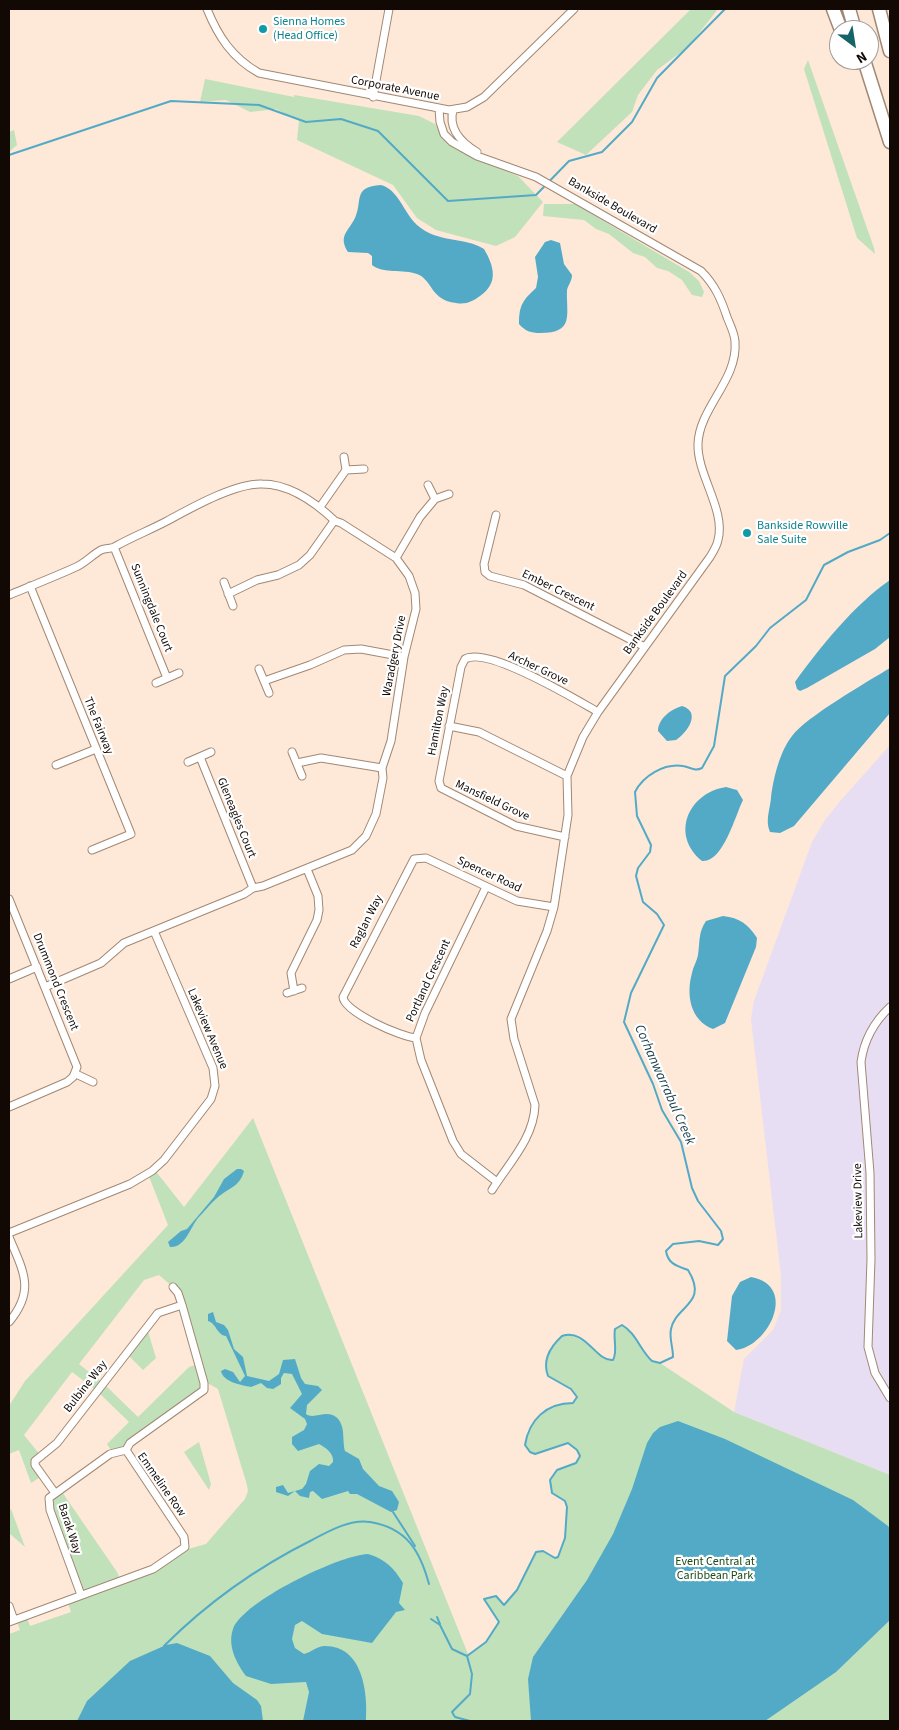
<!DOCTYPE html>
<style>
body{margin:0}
#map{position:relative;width:899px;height:1730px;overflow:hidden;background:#fee8d7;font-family:"Source Sans 3",sans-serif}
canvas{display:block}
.frame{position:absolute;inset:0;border:10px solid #120904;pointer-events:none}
.north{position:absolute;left:829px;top:20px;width:50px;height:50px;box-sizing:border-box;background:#fff;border:1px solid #a09d9b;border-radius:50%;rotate:149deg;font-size:14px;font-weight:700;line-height:20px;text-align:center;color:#120904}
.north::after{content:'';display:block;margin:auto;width:18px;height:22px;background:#156468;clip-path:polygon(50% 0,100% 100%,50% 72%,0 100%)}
</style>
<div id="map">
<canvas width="899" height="1730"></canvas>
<div class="frame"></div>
<div class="north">N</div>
</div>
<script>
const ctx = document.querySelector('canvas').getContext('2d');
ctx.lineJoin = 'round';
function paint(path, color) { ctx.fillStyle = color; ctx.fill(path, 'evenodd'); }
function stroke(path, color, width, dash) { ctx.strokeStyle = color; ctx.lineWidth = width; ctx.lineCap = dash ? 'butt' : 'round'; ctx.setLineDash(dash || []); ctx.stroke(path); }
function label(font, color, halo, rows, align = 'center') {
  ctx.font = font + ' "Source Sans 3",sans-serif'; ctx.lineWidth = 4.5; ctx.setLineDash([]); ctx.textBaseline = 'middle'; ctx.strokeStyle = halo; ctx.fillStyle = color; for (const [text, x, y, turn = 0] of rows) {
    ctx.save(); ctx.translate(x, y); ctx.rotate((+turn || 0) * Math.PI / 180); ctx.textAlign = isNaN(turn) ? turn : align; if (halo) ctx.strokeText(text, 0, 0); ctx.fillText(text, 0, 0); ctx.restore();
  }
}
paint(new Path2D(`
 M890 745V1475L734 1412 744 1359 773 1330 781 1310V1276L751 1019 754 1001 812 842 825 820 842 799Z`), '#e7def3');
paint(new Path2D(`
 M691 9H718L688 47 657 70 638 95 632 112 586 155 557 142Z
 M808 60 874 248 875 254 857 238 804 69Z
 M205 79 294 97V95L419 116 435 124 448 144 457 150 518 176 543 202 515 237 496 246 436 230 417 218 393 185 297 140 299 121 276 109 250 112 226 100 200 102Z
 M14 130 17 145 9 152V132Z
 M544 204H575L689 272 699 281 704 292 702 297 692 295 682 280 668 271 657 268 645 257 633 253 609 234 596 229 584 220 543 216Z
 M253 1118 468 1654 486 1642 499 1622 484 1599 496 1596 504 1605 517 1590 536 1552 543 1551 555 1558 558 1557 565 1538 567 1507 564 1501 552 1493 550 1480 557 1470 576 1463 580 1456 577 1450 568 1443 535 1454 530 1452 525 1445C529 1420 546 1404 573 1403L577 1397 571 1389 548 1376C543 1361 551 1342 566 1335 587 1337 602 1361 613 1360 618 1351 613 1339 615 1329L622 1325C639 1335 640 1359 660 1363L734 1412 890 1475 889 1721H9V1634L20 1630 16 1619 26 1615 30 1626 71 1612 67 1600 81 1595 49 1501 60 1489 117 1572 121 1581 153 1569 181 1551 206 1544 245 1499 248 1491 247 1485 218 1389 204 1381V1386L127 1447 113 1453 107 1444 129 1422 97 1391 72 1372 24 1435 41 1456 35 1461 42 1476 31 1483 19 1450 9 1454V1406L25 1381 168 1225 148 1174 154 1169 184 1207ZM159 1275 173 1287 198 1364 189 1367 138 1417 103 1383 79 1364 144 1280Z
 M147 1328 156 1358 143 1370 127 1354Z
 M199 1442 211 1484 209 1490 184 1452Z
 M11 1509 25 1547 9 1533V1511Z`), '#c1e1bb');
paint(new Path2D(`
 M381 185C398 189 404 213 417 225 439 244 463 236 484 249 494 266 499 283 480 296 473 301 466 305 456 303 430 300 433 280 417 274 403 269 383 274 372 265V256L368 253 348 252C338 236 348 232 355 218 363 201 352 187 381 185Z
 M551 240 560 243 564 264 572 275C572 281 568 285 567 290 566 315 575 333 540 333 531 333 525 331 519 324 519 305 523 300 536 288L538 277 535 257 545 242Z
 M890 580V637L875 649 807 688 800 691 797 689 795 682C820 647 855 604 890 580Z
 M890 668V713L794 826 780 833 770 832C765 821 770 809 771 798 773 779 780 751 792 736 806 717 867 682 890 668Z
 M682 706C702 712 687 733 676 740L667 741 658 731C658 719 671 709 682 706Z
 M726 787 737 790 743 800C735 816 723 863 702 861 670 835 688 793 726 787Z
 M723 916C740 918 748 924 757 938L756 947 725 1023 713 1029C690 1020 686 995 692 973 693 967 697 961 698 955 700 942 698 933 706 921Z
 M237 1169H241L244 1171C240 1187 228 1188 217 1198 210 1204 204 1212 198 1218 190 1228 185 1248 170 1247L168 1242 181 1231 187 1229 214 1197 224 1179Z
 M751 1277C799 1286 768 1347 736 1350L727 1341 732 1296 740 1282Z
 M213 1312 216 1322 224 1325 228 1330 234 1349 243 1357 247 1376 269 1381 279 1374 283 1360 295 1359 301 1378 305 1384 318 1386 322 1390 307 1405 306 1414C314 1420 326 1409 336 1417 346 1425 342 1440 345 1451L359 1459 363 1469 379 1486 392 1491 399 1502 397 1510 391 1512 357 1494H350L348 1491 322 1499 313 1491 310 1492 309 1498 300 1496 295 1491 288 1496 276 1492V1487L283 1485 288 1493 302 1489 306 1484 310 1471 319 1464 329 1466 333 1462C334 1453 326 1448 319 1444L298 1451 292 1444V1437L304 1430 307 1424 305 1419 290 1408 302 1394 292 1374 284 1373 281 1378V1384L273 1389 267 1388 261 1383 251 1387C241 1385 223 1382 221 1371L225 1369 233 1372 240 1382 245 1376 226 1336C217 1335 216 1323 208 1321V1314Z
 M678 1421 725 1439 853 1500 888 1526 890 1529V1620L836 1672 765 1721H531L528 1679 533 1657 587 1580 613 1534 632 1489 647 1443 653 1433 660 1427Z
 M368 1554C385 1559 394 1568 403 1583L399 1603 405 1610 396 1612 372 1643 322 1634 302 1621 295 1625 292 1639 295 1648 304 1654C312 1652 317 1646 325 1646 363 1646 368 1693 366 1721H303L309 1692 306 1682 271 1684 246 1676C237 1664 227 1646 233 1629 242 1602 339 1555 368 1554Z
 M177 1643 210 1656 233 1683 257 1700 261 1706 263 1721H77L87 1701 130 1661 166 1645Z`), '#53aac7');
stroke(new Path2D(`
 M9 155 171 101 259 105 306 122 341 119 378 131 448 201 536 195 569 161 602 152 632 122 657 78 725 9
 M393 1512 415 1546
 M437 1617 440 1624
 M431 1619 440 1625 452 1649 467 1656
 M164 1646C208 1602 256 1568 312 1540 329 1531 350 1519 370 1522 407 1528 420 1551 429 1584
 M470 1721 455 1717 452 1712 470 1694 472 1674 467 1656 486 1642 499 1622 484 1599 496 1596 504 1605 517 1590 536 1552 543 1551 555 1558 558 1557 565 1538 567 1507 565 1501 552 1493 550 1480 557 1470 576 1463 580 1456 577 1450 568 1443 535 1454 530 1452 525 1445C529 1420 546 1403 573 1403L577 1397 571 1389 548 1376C542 1360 550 1347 562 1336 586 1328 596 1362 613 1360 618 1351 613 1340 615 1329L622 1325C636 1333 640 1350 652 1361L660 1363 673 1357C673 1347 669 1338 671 1329 676 1305 709 1304 688 1270 677 1266 668 1264 666 1251L673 1244 699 1241 718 1245 723 1239 721 1231 698 1201 692 1188 681 1142 662 1110 653 1084 624 1022 631 993 664 925 657 914 643 902 636 876 638 868 650 852 651 845 637 816 635 792C643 776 664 763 683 766 691 767 694 772 702 768L714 746 725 676 756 646 770 628 806 600 824 565 848 552 880 540 890 533`), '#53aac7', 2);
const street = new Path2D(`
 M207 9C218 36 232 58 259 73L449 110 467 107 484 97 574 9
 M373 97 389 9
 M439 109 440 122 444 134 452 142 477 156 536 177 701 271C715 285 721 299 727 317 730 325 735 334 735 342 738 380 699 408 698 444 697 475 726 510 718 540 717 546 713 552 710 557L598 712 583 737 567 776 568 815 554 907 547 931 511 1019 514 1039 535 1105C534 1138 509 1163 492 1190
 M453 110C448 129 462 143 477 152
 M344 457 346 470 364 469
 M428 485 435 499 449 494
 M320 507 346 470
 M496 515 484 564 485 572 490 576 524 585 645 647
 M114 547 167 678
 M396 558 420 517 435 499
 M224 582 233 606
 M30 586 131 834 92 850
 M228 594 257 580 278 575 299 565 310 555 334 521
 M9 595C31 586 54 577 76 567 85 563 92 555 101 550 106 548 112 549 116 546 132 537 150 530 167 521 191 508 235 483 262 484 291 484 316 503 335 521L341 523 396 558 409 576 415 593 416 609 404 657 391 741 382 768 383 778 376 814 366 836 352 850 263 886 253 888 244 894 124 943 101 963 45 987
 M259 669 269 693
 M264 681 310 665 344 650 361 649 404 657
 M156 683 179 673
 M449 726 479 732 567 776
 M292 752 302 776
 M200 757 253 888
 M188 762 211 752
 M297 763 321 758 382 768
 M56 765 96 749
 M565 837 516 826 441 788 439 781 461 667 465 659C488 646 575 699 598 712
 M486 887 425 1013 416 1038 421 1060 453 1141 461 1154 497 1182
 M9 899 77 1067 73 1077 67 1082 9 1107
 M9 979 37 967
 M294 991 291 973 317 920 319 910 318 896 307 869
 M287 993 302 988
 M890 1007C874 1022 864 1040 861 1062L870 1173 871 1259 868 1347 875 1373 890 1398
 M416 1038C401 1037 344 1012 343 997L414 859 426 858 517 901 554 907
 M76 1074 93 1082
 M9 1233 130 1184 152 1171 164 1160 211 1099 215 1086 213 1068 154 931
 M9 1237C23 1271 36 1290 9 1322
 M55 1493 35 1465V1461L57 1443 158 1313 182 1305
 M81 1595 50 1510 49 1498 110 1454 126 1450
 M9 1606 14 1620
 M9 1622 153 1569 185 1547 184 1537 126 1450 130 1443 204 1390V1383L182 1305 178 1293 173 1287`);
const highway = new Path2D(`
 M833 9 841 30
 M849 9 855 30
 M879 9 890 51
 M864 60 890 142`);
stroke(street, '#a18874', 9);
stroke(highway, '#a18874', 15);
stroke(street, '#fff', 7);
stroke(highway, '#fff', 12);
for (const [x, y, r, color] of [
 [263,29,5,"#0f9aa8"],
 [747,533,5,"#0f9aa8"]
]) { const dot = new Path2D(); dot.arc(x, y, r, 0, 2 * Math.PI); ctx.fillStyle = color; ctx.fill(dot); stroke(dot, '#fff', 2); }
label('12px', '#0d838f', '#fff', [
 ["Sienna Homes",273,22],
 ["(Head Office)",273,36],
 ["Bankside Rowville",757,526],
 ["Sale Suite",757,540]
], 'left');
label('12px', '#120904', '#fff', [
 ["Corporate Avenue",395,89,11],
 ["Bankside Boulevard",612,206,30],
 ["Ember Crescent",558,591,26],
 ["Sunningdale Court",151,608,68],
 ["Bankside Boulevard",656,613,-54],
 ["Waradgery Drive",395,656,-79],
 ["Archer Grove",538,669,25],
 ["Hamilton Way",439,721,-79],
 ["The Fairway",98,726,68],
 ["Mansfield Grove",492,801,25],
 ["Gleneagles Court",236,818,68],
 ["Spencer Road",489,875,25],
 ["Raglan Way",367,922,-63],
 ["Portland Crescent",429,981,-65],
 ["Drummond Crescent",55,982,68],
 ["Lakeview Avenue",207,1029,67],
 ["Lakeview Drive",859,1201,-91],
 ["Bulbine Way",86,1387,-52],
 ["Emmeline Row",161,1485,55],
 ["Barak Way",69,1529,72]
]);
label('12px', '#1c4a13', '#fff', [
 ["Event Central at",715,1562],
 ["Caribbean Park",715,1576]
]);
label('italic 14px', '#1c4350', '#fff', [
 ["Corhanwarrabul Creek",664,1085,66]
]);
</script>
